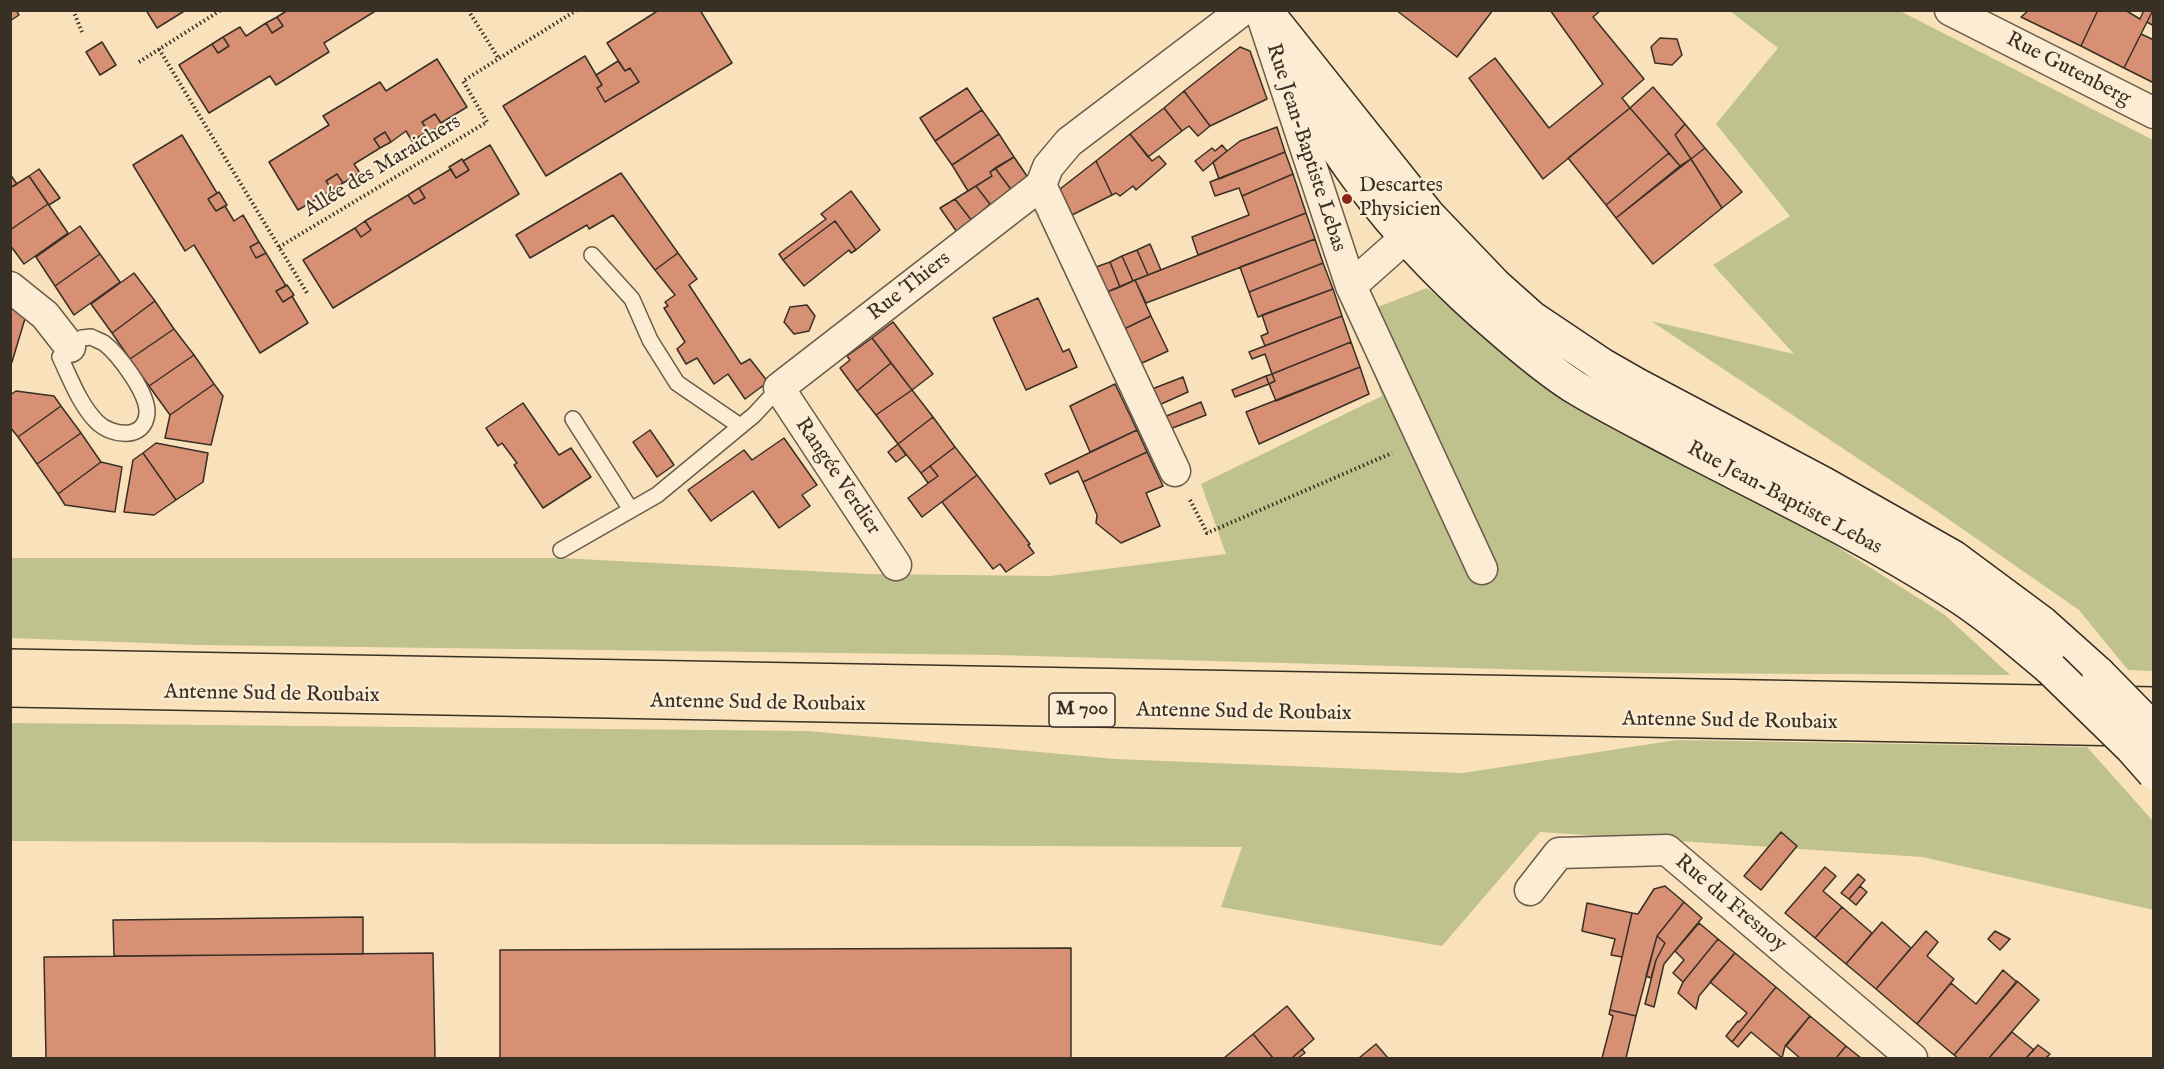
<!DOCTYPE html>
<meta charset="utf-8">
<style>
body{margin:0}
#map{position:relative;width:2164px;height:1069px;overflow:hidden;background:#f9e2bb;font-family:"IM FELL English",serif}
canvas{display:block}
.frame{position:absolute;inset:0;border:12px solid #382f25;pointer-events:none}
</style>
<div id="map">
<canvas width="2164" height="1069"></canvas>
<div class="frame"></div>
</div>
<script>
const ctx = document.querySelector('canvas').getContext('2d');
ctx.lineJoin = 'round';
function paint(path, color) { ctx.fillStyle = color; ctx.fill(path, 'evenodd'); }
function stroke(path, color, width, dash) { ctx.strokeStyle = color; ctx.lineWidth = width; ctx.lineCap = dash ? 'butt' : 'round'; ctx.setLineDash(dash || []); ctx.stroke(path); }
function label(font, color, halo, rows, align = 'center') {
  ctx.font = font + ' "IM FELL English",serif'; ctx.lineWidth = 4.5; ctx.setLineDash([]); ctx.textBaseline = 'middle'; ctx.strokeStyle = halo; ctx.fillStyle = color; for (const [text, x, y, turn = 0] of rows) {
    ctx.save(); ctx.translate(x, y); ctx.rotate((+turn || 0) * Math.PI / 180); ctx.textAlign = isNaN(turn) ? turn : align; if (halo) ctx.strokeText(text, 0, 0); ctx.fillText(text, 0, 0); ctx.restore();
  }
}
paint(new Path2D(`
 M1730 11H1900L2153 140V671L2128 670 2079 610 1931 507 1651 321 1794 354 1713 265 1790 216 1716 124 1778 48Z
 M1427 288 1561 398 1767 502 1945 615 2010 675 1644 673 997 655 200 645 11 638V558H560L868 574 1050 576 1226 554 1201 484 1382 396 1354 316Z
 M11 723 808 731 1116 759 1463 773 1676 740 2087 747 2153 821 2154 910 1922 857 1540 832 1442 946 1221 907 1242 847 11 841Z`), '#c0c28e');
const building = new Path2D(`
 M10 10H16L19 15 10 21Z
 M146 10H186L157 28Z
 M288 10H377L324 43 329 52 276 85 270 76 209 113 179 65 212 44 218 53 229 46 223 37 240 27 246 36 266 23 272 33 283 26 277 17Z
 M659 10H700L732 63 546 176 503 106 585 56 602 85 597 88 605 102 639 82 630 68 625 71 607 43Z
 M1396 10H1493L1457 57Z
 M1550 10H1601L1593 17 1644 79 1622 98 1630 108 1543 179 1469 78 1495 58 1549 128 1603 84Z
 M2029 10H2098L2081 46 2021 17Z
 M2098 10H2125L2140 19 2144 10H2153L2124 68 2081 46Z
 M2153 10H2154V26L2147 22Z
 M277 17 283 26 272 33 266 23Z
 M2141 34 2154 40V83L2124 68Z
 M223 37 229 46 218 53 212 44Z
 M1660 38 1677 39 1682 55 1672 65 1655 63 1651 47Z
 M102 42 116 65 100 75 86 52Z
 M1240 47 1250 51 1267 99 1210 126 1184 91Z
 M437 59 467 107 441 123 435 114 422 122 428 131 412 141 406 131 391 142 385 132 374 139 380 148 354 164 360 173 343 183 337 174 326 181 332 190 298 210 269 162 329 125 323 116 380 82 386 91Z
 M618 61 625 71 630 68 639 82 605 102 597 88 602 85 596 75Z
 M1653 87 1685 124 1675 135 1691 159 1680 166 1630 108Z
 M967 88 982 110 935 141 920 118Z
 M1184 91 1210 126 1198 136 1189 126 1182 131 1164 108Z
 M1164 108 1182 131 1148 157 1130 134Z
 M1630 108 1669 153 1606 205 1568 158Z
 M982 110 999 134 952 165 935 141Z
 M435 114 442 125 429 133 422 122Z
 M1685 124 1705 148 1691 159 1675 135Z
 M1277 127 1285 152 1219 179 1213 162 1240 141Z
 M385 132 391 142 380 148 374 139Z
 M999 134 1014 157 990 172 992 176 968 191 952 165Z
 M1130 134 1152 161 1159 156 1166 164 1136 190 1133 186 1120 196 1116 193 1112 195 1096 161Z
 M182 135 217 193 208 199 216 211 225 206 234 221 243 215 259 242 250 247 256 258 266 253 286 286 276 291 283 302 292 296 308 323 260 353 194 245 185 251 133 165Z
 M490 145 519 194 333 308 303 260 355 228 361 237 371 230 365 221 408 195 414 204 425 198 419 188 451 169 456 178 469 170 463 161Z
 M1222 145 1227 151 1203 171 1195 161 1212 148 1215 151Z
 M1705 148 1742 192 1722 208 1691 159Z
 M1285 152 1293 174 1242 196 1239 188 1215 196 1210 182Z
 M1669 153 1680 166 1616 218 1606 205Z
 M1014 157 1029 179 1013 192 995 168Z
 M462 159 469 170 456 178 449 167Z
 M1691 159 1722 208 1653 264 1616 218Z
 M1096 161 1112 195 1072 215 1060 189Z
 M995 168 1013 192 993 208 976 186 992 176 990 172Z
 M39 169 60 198 49 205 29 176Z
 M621 173 678 253 655 270 613 215 589 229 587 225 530 258 516 235Z
 M10 174 17 184 10 188Z
 M337 174 343 183 332 190 326 181Z
 M1293 174 1306 213 1198 255 1192 237 1249 215 1242 196Z
 M29 176 48 204 10 230V188Z
 M976 186 990 204 982 211 984 213 972 221 955 199Z
 M419 188 425 198 414 204 408 195Z
 M851 191 880 230 856 250 835 221 783 260 779 254 826 219 821 214Z
 M219 192 227 205 216 211 208 199Z
 M955 199 972 221 957 232 940 208Z
 M48 204 68 233 24 264 10 245V230Z
 M1306 213 1315 239 1146 303 1135 280Z
 M365 221 371 230 361 237 355 228Z
 M835 221 856 250 851 253 849 250 804 286 783 260Z
 M80 226 100 254 55 286 36 257Z
 M1315 239 1323 263 1249 292 1240 267Z
 M259 242 266 253 256 258 250 247Z
 M1150 244 1161 270 1148 275 1137 250Z
 M1137 250 1148 275 1133 281 1122 256Z
 M678 253 697 279 689 285 741 364 750 359 768 382 745 399 728 374 714 384 697 358 686 364 677 349 685 342 664 308 668 306 665 302 675 295 655 270Z
 M100 254 120 282 74 315 55 286Z
 M1122 256 1133 281 1120 287 1110 262Z
 M1110 262 1120 287 1107 292 1096 267Z
 M1323 263 1333 289 1258 317 1249 292Z
 M134 273 155 301 112 333 91 304Z
 M1135 280 1151 316 1124 329 1107 292Z
 M287 285 294 295 283 302 276 291Z
 M1333 289 1342 316 1265 346 1261 336 1268 333 1262 315Z
 M1038 298 1063 352 1069 349 1077 367 1026 390 993 318Z
 M155 301 174 329 130 359 112 333Z
 M10 305 27 312 12 362 10 361Z
 M807 305 815 316 809 331 794 334 784 322 790 307Z
 M1151 316 1168 351 1140 364 1124 329Z
 M1342 316 1351 342 1272 374 1265 354 1252 359 1249 352Z
 M893 322 933 374 912 390 872 338Z
 M174 329 194 355 149 386 130 359Z
 M872 338 891 363 857 391 840 368 850 360 847 356Z
 M1351 342 1360 367 1276 401 1269 384 1275 381 1272 374Z
 M194 355 214 384 170 415 149 386Z
 M891 363 912 390 876 415 857 391Z
 M1360 367 1369 394 1259 444 1246 412Z
 M1272 374 1275 381 1269 384 1266 376Z
 M1266 376 1269 384 1235 397 1232 390Z
 M1183 377 1188 392 1159 405 1152 389Z
 M214 384 223 396 211 445 165 438 170 415Z
 M1115 384 1137 430 1090 452 1070 406Z
 M912 390 933 417 898 444 876 415Z
 M16 391 54 396 61 406 18 437 10 427V395Z
 M1201 402 1206 415 1170 429 1164 417Z
 M523 403 559 455 571 448 591 477 543 508 514 465 517 463 502 443 498 446 486 428Z
 M61 406 81 433 37 464 18 437Z
 M933 417 955 447 921 473 898 444Z
 M650 430 674 465 657 477 633 442Z
 M1137 430 1147 452 1083 482 1078 471 1050 484 1045 474Z
 M81 433 101 462 58 494 37 464Z
 M784 438 817 485 802 495 810 506 779 528 753 491 711 521 688 490 744 450 752 460Z
 M156 443 208 453 203 482 176 500 143 453Z
 M898 444 906 455 896 462 888 452Z
 M955 447 977 475 922 517 908 498 938 476 930 466Z
 M1147 452 1163 486 1146 493 1160 526 1121 543 1096 523 1097 515 1083 482Z
 M143 453 176 500 154 515 124 512 133 460Z
 M101 462 122 467 115 512 65 505 58 494Z
 M930 466 938 476 928 483 921 473Z
 M977 475 1030 544 1028 545 1034 553 1006 572 1000 564 993 569 942 502Z
 M1781 832 1797 846 1761 890 1744 876Z
 M1825 867 1836 876 1823 891 1842 907 1815 938 1785 913Z
 M1858 874 1865 880 1849 899 1841 893Z
 M1665 886 1684 902 1657 936 1636 1016 1610 1010 1632 913 1638 914 1654 889Z
 M1860 886 1867 892 1856 905 1849 899Z
 M1684 902 1702 918 1664 964 1654 1007 1645 1004 1656 960 1665 943 1657 936Z
 M1587 903 1632 913 1622 957 1611 955 1615 939 1582 931Z
 M1842 907 1872 933 1846 964 1815 938Z
 M363 917V954L114 956 113 920Z
 M1882 922 1911 948 1876 989 1846 964Z
 M1699 923 1718 939 1683 982 1673 973 1684 960 1675 951Z
 M1926 931 1938 942 1927 956 1954 979 1917 1024 1876 989Z
 M1995 931 2010 939 2000 950 1988 939Z
 M1657 936 1665 943 1656 960 1651 978 1646 976Z
 M1718 939 1735 953 1699 996 1696 1009 1678 993 1683 982Z
 M1071 948V1058H500V950Z
 M433 953 435 1058H46L44 957Z
 M1735 953 1776 987 1732 1042 1726 1036 1738 1021 1739 1022 1747 1013 1710 982Z
 M2003 970 2017 982 1954 1055 1917 1024 1951 983 1976 1004Z
 M2017 981 2039 1000 1989 1058H1958L1954 1055Z
 M1776 987 1810 1016 1785 1046 1782 1058 1751 1032 1738 1047 1732 1042Z
 M1287 1006 1314 1039 1293 1057 1294 1058H1273L1253 1034Z
 M1610 1010 1636 1016 1626 1058H1602L1613 1016 1609 1014Z
 M1810 1016 1846 1046 1836 1058H1800L1786 1046Z
 M2012 1032 2034 1050 2026 1058H1989Z
 M1253 1034 1273 1058H1224Z
 M1376 1044 1388 1058H1359Z
 M2038 1045 2050 1054 2046 1058H2026Z
 M1846 1046 1861 1058H1836Z
 M1302 1049 1305 1053 1298 1058H1294L1293 1057Z`);
paint(building, '#d89075');
stroke(building, '#382f25', 1.5);
const lane = new Path2D(`
 M592 255 632 299 650 340 677 383 740 426
 M91 337C95 339 100 341 104 343 119 355 148 393 147 413 145 441 111 436 97 422 80 405 70 378 60 357L82 338Z
 M573 419 631 510
 M561 550 657 495 754 415 779 388`);
const street = new Path2D(`
 M1260 10 1351 286 1482 569
 M1950 10 2154 113
 M1041 185 1175 471
 M1351 286 1423 222
 M10 287 45 315 70 347
 M896 565 779 388 1041 185 1048 167 1069 142 1243 10
 M1530 890 1559 853 1667 850 1912 1058`);
const secondary = new Path2D(`
 M1265 10 1429 216 1495 285 1532 318 1602 365 1637 385 1824 484 1953 557 2042 623 2099 674
 M1285 58C1336 162 1410 252 1498 327 1522 348 1547 369 1573 386 1609 408 1646 426 1683 446 1774 493 1866 537 1952 592 1987 614 2019 642 2051 669`);
const highway = new Path2D(`
 M10 666 2154 704
 M10 690 2132 729`);
stroke(lane, '#685c4a', 18);
stroke(street, '#685c4a', 33);
stroke(secondary, '#382f25', 36);
stroke(highway, '#382f25', 36);
stroke(new Path2D(`
 M73 10 82 32
 M468 10 499 59
 M159 49 307 293
 M139 62 221 10
 M279 247 487 122 463 81 577 10
 M1190 500 1207 533 1392 453`), '#382f25', 4, [1.5, 3]);
stroke(lane, '#fbecd3', 15);
stroke(street, '#fbecd3', 30);
stroke(secondary, '#fbecd3', 33);
stroke(highway, '#f9e2bb', 33);
const secondaryBridge = new Path2D(`
 M2051 669 2132 748 2154 773
 M2099 674 2154 730`);
stroke(secondaryBridge, '#382f25', 36, []);
stroke(secondaryBridge, '#fbecd3', 33);
for (const [x, y, r, color] of [
 [1347,199,6,"#8f2418"]
]) { const dot = new Path2D(); dot.arc(x, y, r, 0, 2 * Math.PI); ctx.fillStyle = color; ctx.fill(dot); stroke(dot, '#fbecd3', 2); }
for (const [x, y, w] of [
 [1082,710,66]
]) { const box = new Path2D(); box.roundRect(x - w / 2, y - 17, w, 34, 4.5); ctx.fillStyle = '#fbecd3'; ctx.fill(box); stroke(box, '#382f25', 1.5); }
label('bold 20px', '#382f25', null, [
 ["M 700",1082,710]
]);
label('21px', '#382f25', '#fbecd3', [
 ["Rue Gutenberg",2068,70,27],
 ["Rue Jean-Baptiste Lebas",1305,148,72],
 ["Allée des Maraichers",383,167,-31],
 ["Rue Thiers",910,287,-38],
 ["Rangée Verdier",837,477,56],
 ["Rue Jean-Baptiste Lebas",1784,499,28],
 ["Antenne Sud de Roubaix",272,695,1],
 ["Antenne Sud de Roubaix",758,704,1],
 ["Antenne Sud de Roubaix",1244,713,1],
 ["Antenne Sud de Roubaix",1730,722,1],
 ["Rue du Fresnoy",1730,904,40]
]);
label('21px', '#382f25', '#fbecd3', [
 ["Descartes",1359,187],
 ["Physicien",1359,211]
], 'left');
</script>
